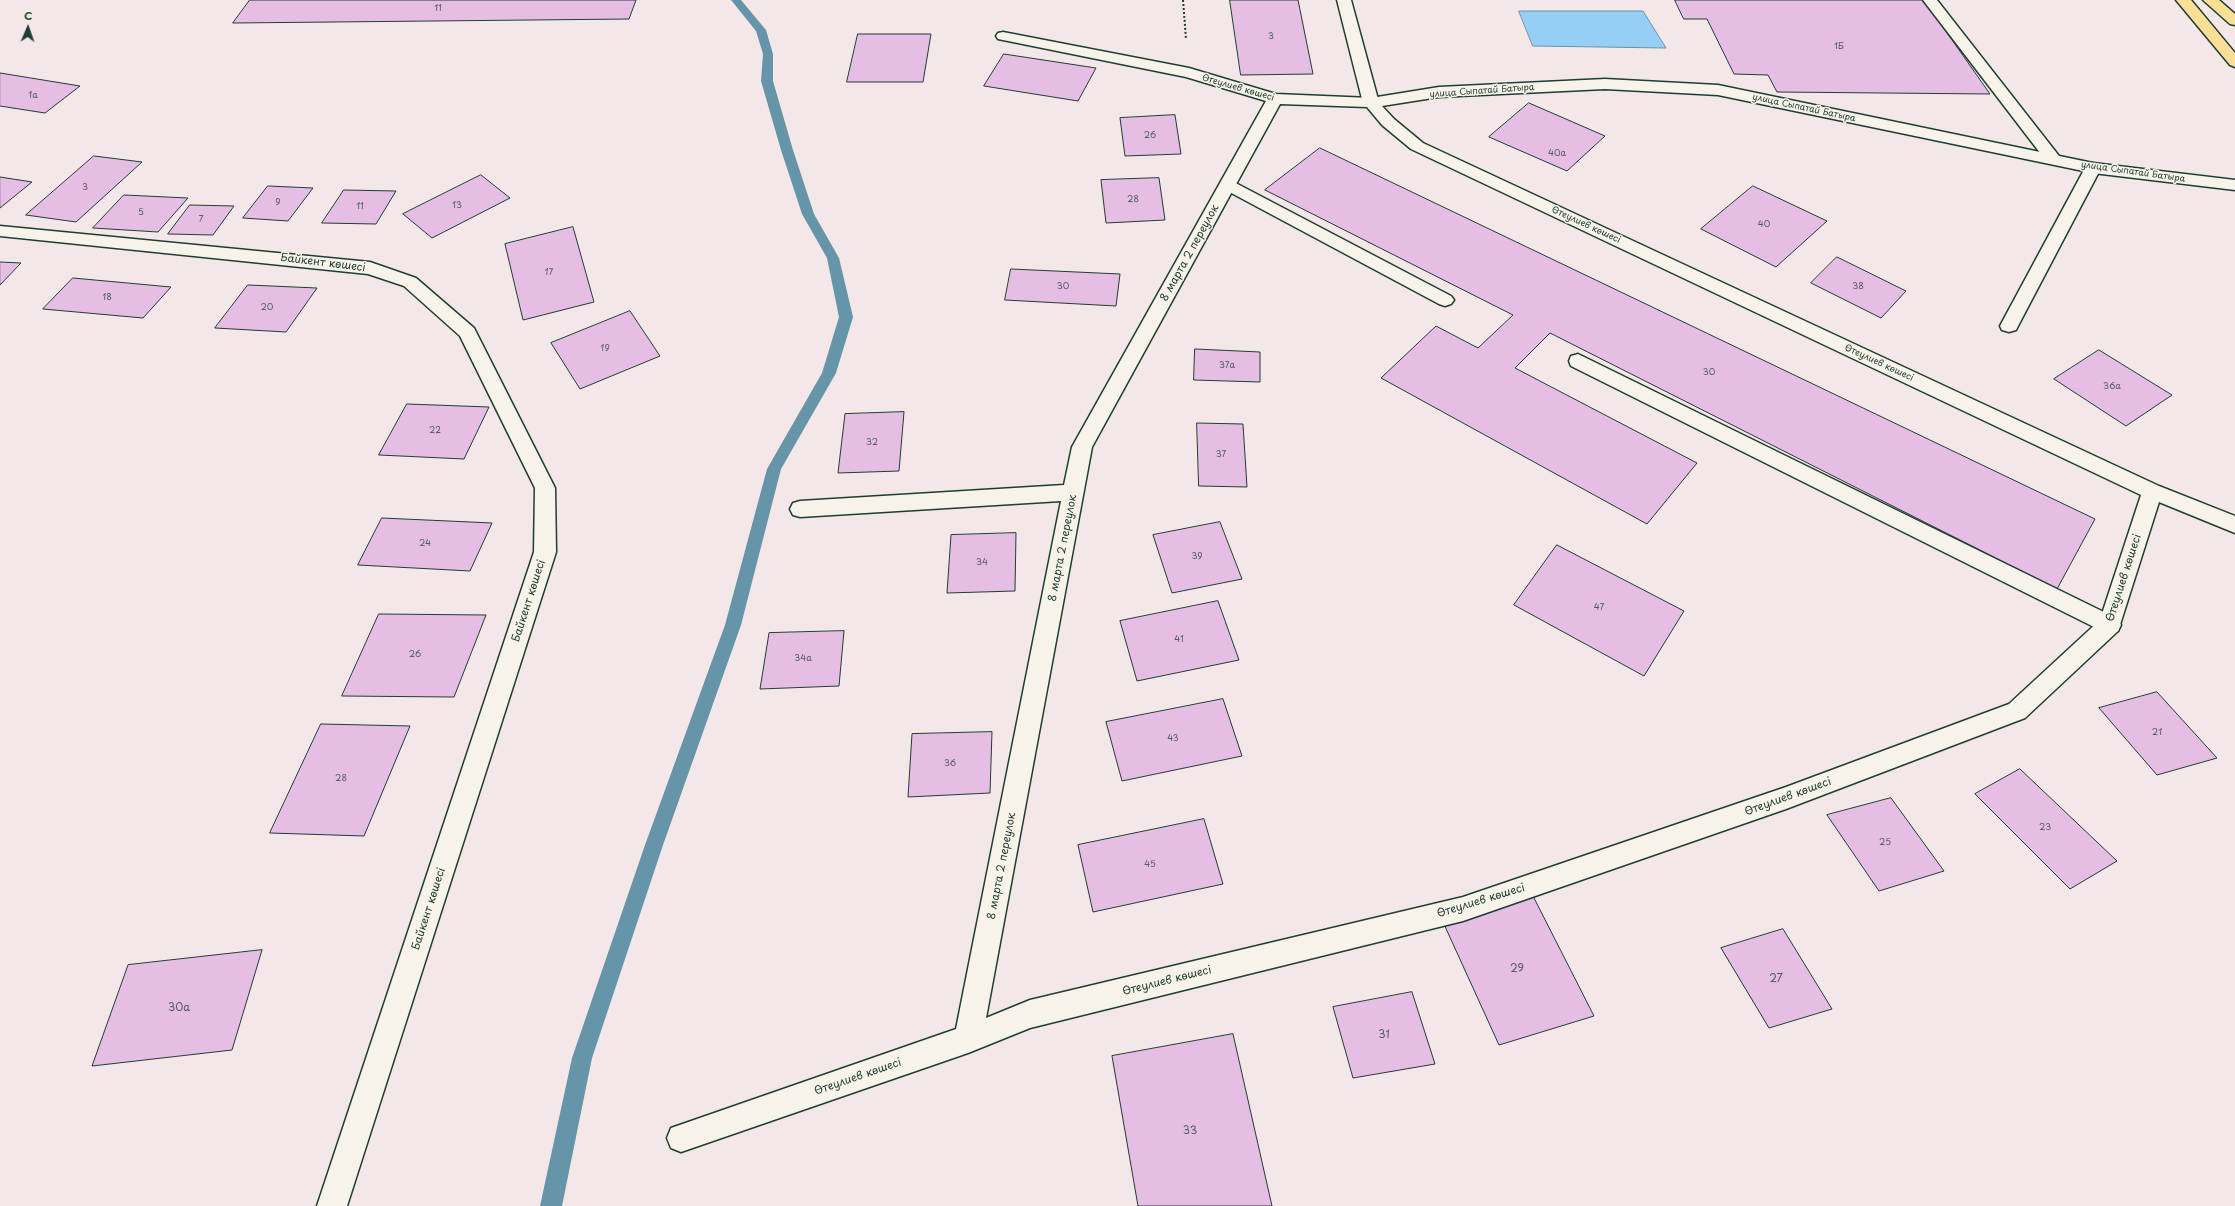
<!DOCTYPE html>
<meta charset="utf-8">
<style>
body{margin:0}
#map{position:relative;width:2235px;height:1206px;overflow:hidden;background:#f3e8e7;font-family:"Playpen Sans",sans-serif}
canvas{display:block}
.north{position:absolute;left:8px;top:8px;width:40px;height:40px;-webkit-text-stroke:3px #f7f3e8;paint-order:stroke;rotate:2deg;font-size:11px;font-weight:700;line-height:16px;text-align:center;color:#1f3d34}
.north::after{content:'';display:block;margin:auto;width:14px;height:18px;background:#1f3d34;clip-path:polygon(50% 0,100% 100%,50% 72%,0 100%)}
</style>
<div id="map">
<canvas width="2235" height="1206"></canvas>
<div class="north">С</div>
</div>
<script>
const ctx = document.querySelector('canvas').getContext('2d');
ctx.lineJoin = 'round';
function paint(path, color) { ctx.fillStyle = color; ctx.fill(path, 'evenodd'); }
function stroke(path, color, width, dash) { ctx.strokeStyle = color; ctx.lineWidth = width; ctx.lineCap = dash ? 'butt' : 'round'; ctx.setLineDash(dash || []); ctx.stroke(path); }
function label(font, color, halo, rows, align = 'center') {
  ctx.font = font + ' "Playpen Sans",sans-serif'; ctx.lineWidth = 3; ctx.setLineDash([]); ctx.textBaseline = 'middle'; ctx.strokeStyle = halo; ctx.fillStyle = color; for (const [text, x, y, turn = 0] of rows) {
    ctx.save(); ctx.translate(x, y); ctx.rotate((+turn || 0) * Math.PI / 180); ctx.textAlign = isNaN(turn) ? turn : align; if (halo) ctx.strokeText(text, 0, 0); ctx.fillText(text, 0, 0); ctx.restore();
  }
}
const water = new Path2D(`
 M1519 11H1643L1666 48 1533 46Z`);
paint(water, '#96cef5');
stroke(water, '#6694a8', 1);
paint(new Path2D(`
 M731 0H741L766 30 773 54V81L793 150 814 214 839 258 853 317 836 373 781 469 741 625 663 845 592 1058 562 1206H540L572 1058 645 845 725 625 767 469 822 373 839 317 827 258 802 214 781 150 761 81 763 54 756 31Z`), '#6694a8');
const building = new Path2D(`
 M250 0H636L629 19 233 23Z
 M1230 0H1298L1313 74 1241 75Z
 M1675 0H1924L1990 94 1777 92 1768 75 1734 74 1707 19H1684Z
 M858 34H931L923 82H847Z
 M1004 54 1096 68 1078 101 984 86Z
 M0 73 80 86 45 113 0 106Z
 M1529 103 1605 136 1567 171 1489 137Z
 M1175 115 1181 154 1125 156 1120 118Z
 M1320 148 2095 519 2057 589 1550 333 1515 368 1697 463 1647 524 1381 378 1436 326 1478 348 1513 315 1265 190Z
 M94 156 142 162 76 222 26 215Z
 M481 175 510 198 432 238 403 214Z
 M0 177 32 182 0 208Z
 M1159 178 1165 220 1106 223 1101 180Z
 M268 186 313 188 288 221 243 218Z
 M1753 186 1827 221 1776 267 1701 229Z
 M344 190 396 191 376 224 322 223Z
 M124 195 188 198 158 232 93 228Z
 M190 205 234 206 213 235 168 234Z
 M573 227 594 302 523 320 505 244Z
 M1837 257 1906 291 1881 318 1811 283Z
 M0 262 21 263 0 285Z
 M1011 269 1120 274 1116 306 1005 300Z
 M73 278 171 287 143 318 43 309Z
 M248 285 317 288 286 332 215 328Z
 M630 311 660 356 580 389 551 343Z
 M1195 349 1260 352V382L1194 380Z
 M2099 350 2172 395 2126 426 2054 379Z
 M407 404 489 407 464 459 379 455Z
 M904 412 899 471 838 473 845 414Z
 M1197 423 1243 424 1247 487 1199 486Z
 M382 518 492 523 470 571 358 565Z
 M1220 522 1242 579 1172 593 1153 535Z
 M1016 533 1015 591 947 593 951 535Z
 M1557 545 1684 611 1644 676 1514 605Z
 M1218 601 1239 660 1137 681 1120 621Z
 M379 614 486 615 454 697 342 696Z
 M844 631 839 686 760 689 769 633Z
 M2157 692 2217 758 2157 775 2099 708Z
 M1223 699 1242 756 1122 781 1106 722Z
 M321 724 410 726 364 836 270 833Z
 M992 732 990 793 908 797 912 734Z
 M2020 769 2117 861 2070 889 1975 794Z
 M1891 798 1944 871 1879 891 1827 815Z
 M1204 819 1223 884 1093 912 1078 845Z
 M1533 896 1594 1016 1499 1045 1443 922Z
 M1783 929 1832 1009 1769 1028 1721 948Z
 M262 950 232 1050 92 1066 128 965Z
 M1412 992 1435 1064 1353 1078 1333 1007Z
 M1233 1034 1272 1206H1138L1112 1056Z`);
paint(building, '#e5bde5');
stroke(building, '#1f3d34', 1);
const lane = new Path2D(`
 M1337 0H1351L1379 103 1376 106H1366L1363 103Z
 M1923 0H1937L2059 156 2061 159 2059 162H2047Z
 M2093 163 2099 165 2101 168 2018 326 2016 330 2009 332 2002 330 2000 326 2085 168 2087 165Z
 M1228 179 1451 296 1454 300 1451 304 1445 306 1439 304 1222 188 1220 184 1222 180Z
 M1578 354 2118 619 2121 625 2118 631 2110 634 2102 631 1571 366 1569 361 1571 356Z`);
const street = new Path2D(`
 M1003 32 1189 68 1276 94 1371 98 1439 87 1605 79 1718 85 2093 163 2235 180V190L2093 173 1718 95 1605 89 1439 97 1382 106 1394 119 1423 143 2159 486 2235 516V533L2159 502 2118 631 2025 718 1786 809 1463 921 1030 1028 968 1053 681 1152 671 1148 667 1138 671 1128 956 1029 1061 501 800 517 793 515 790 509 793 503 800 501 1064 485 1072 447 1266 101 1186 77 998 39 996 36 998 33ZM1280 104 1367 107 1382 125 1411 149 2141 495 2100 620 2009 704 1786 787 1463 897 1030 1000 986 1018 1092 447Z
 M0 226 370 262 416 278 474 328 555 488 556 552 347 1206H317L534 552 535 488 460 336 404 286 368 274 0 236Z`);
const primary = new Path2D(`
 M2176 0H2191L2235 53V67L2230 65Z
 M2203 0H2219L2235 14V25L2230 24Z`);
stroke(lane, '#1f3d34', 3);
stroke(street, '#1f3d34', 3);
stroke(primary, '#1f3d34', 3);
stroke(new Path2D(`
 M1183 0 1186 39`), '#1f3d34', 2, [2, 2]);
paint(lane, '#f7f3e8');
paint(street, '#f7f3e8');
paint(primary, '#fbdf96');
label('9px', '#505d60', null, [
 ["11",438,9],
 ["3",1271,37],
 ["1Б",1839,47],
 ["1а",33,96],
 ["26",1150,136],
 ["40а",1557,154],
 ["3",85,188],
 ["28",1133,200],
 ["9",278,203],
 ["13",457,206],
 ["11",360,207],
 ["5",141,213],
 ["7",201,220],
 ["40",1764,225],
 ["17",549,273],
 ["30",1063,287],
 ["38",1858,287],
 ["18",107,298],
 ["20",267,308],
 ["19",605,349],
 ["37а",1227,366],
 ["30",1709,373],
 ["36а",2112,387],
 ["22",435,431],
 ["32",872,443],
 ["37",1221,455],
 ["24",425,544],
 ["39",1197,557],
 ["34",982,563],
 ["47",1599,608],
 ["41",1179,640],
 ["26",415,655],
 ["34а",803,659],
 ["21",2157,733],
 ["43",1173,739],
 ["36",950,764],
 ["28",341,779],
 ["23",2045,828],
 ["25",1885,843],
 ["45",1150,865]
]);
label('9px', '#1f3d34', '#f7f3e8', [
 ["Өтеулиев көшесі",1238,88,16],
 ["улица Сыпатай Батыра",1482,91,-4],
 ["улица Сыпатай Батыра",1804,108,12],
 ["улица Сыпатай Батыра",2133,172,8],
 ["Өтеулиев көшесі",1586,225,25],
 ["Өтеулиев көшесі",1879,363,25]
]);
label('11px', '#1f3d34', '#f7f3e8', [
 ["8 марта 2 переулок",1190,253,-61],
 ["Байкент көшесі",323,263,7],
 ["8 марта 2 переулок",1063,548,-79],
 ["Өтеулиев көшесі",2124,578,-72],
 ["Байкент көшесі",529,601,-72],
 ["Өтеулиев көшесі",1788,797,-20],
 ["8 марта 2 переулок",1002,866,-79],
 ["Өтеулиев көшесі",1481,901,-17],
 ["Байкент көшесі",429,909,-72],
 ["Өтеулиев көшесі",1167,981,-14],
 ["Өтеулиев көшесі",858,1077,-19]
]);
label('11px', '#505d60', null, [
 ["29",1517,969],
 ["27",1776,979],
 ["30а",179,1008],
 ["31",1384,1035],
 ["33",1190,1131]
]);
</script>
